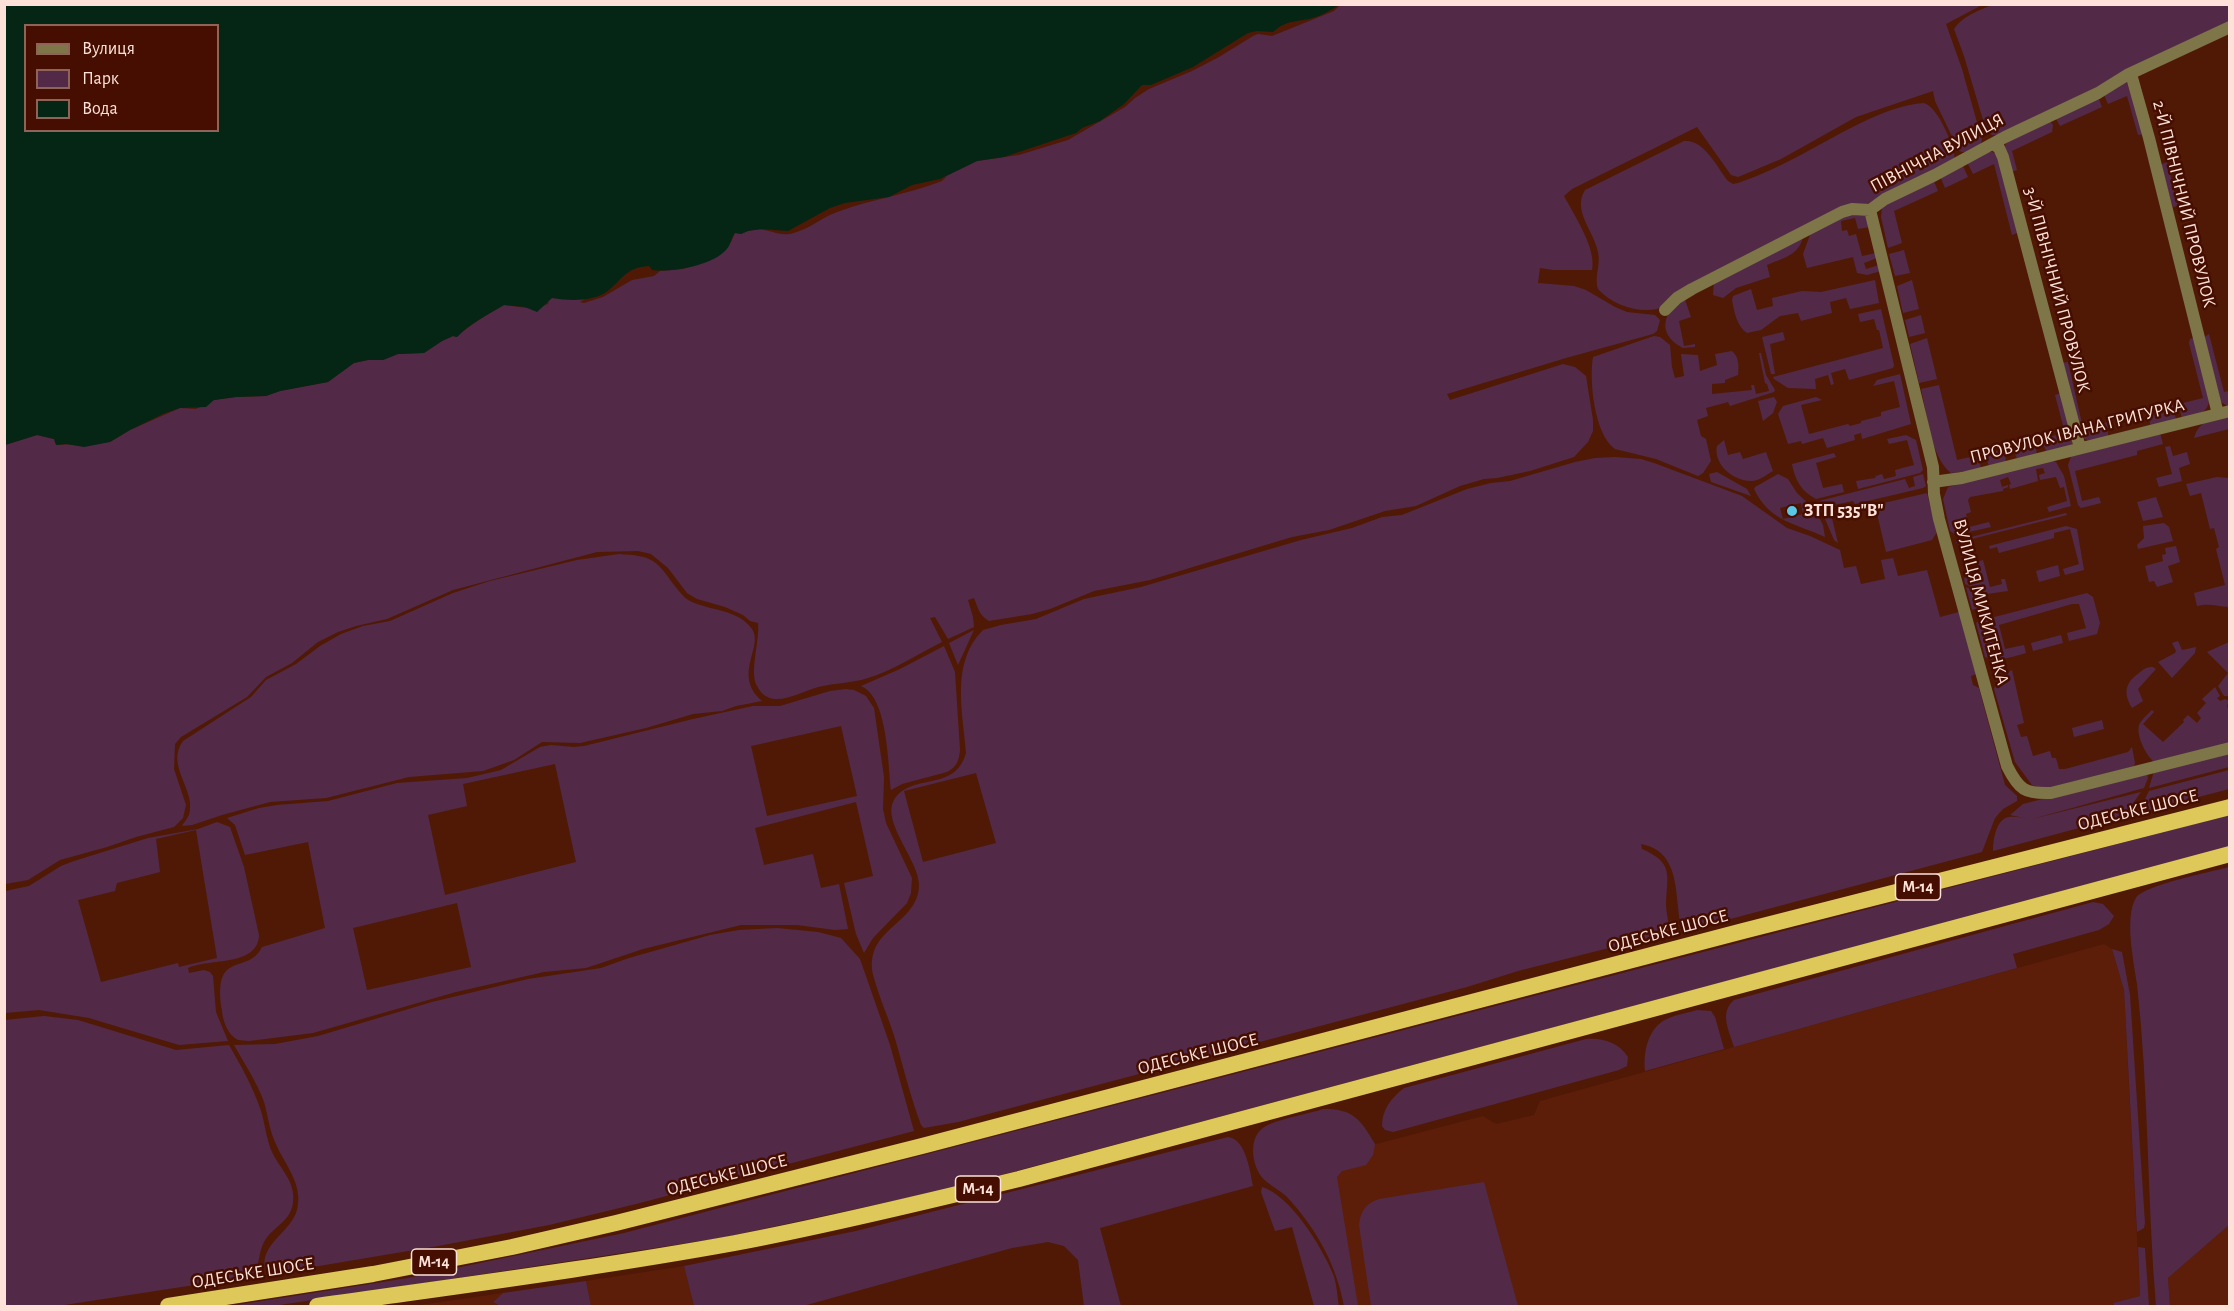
<!DOCTYPE html>
<meta charset="utf-8">
<style>
body{margin:0}
#map{position:relative;width:2234px;height:1311px;overflow:hidden;background:#501906;font-family:"Alegreya Sans",sans-serif}
canvas{display:block}
.frame{position:absolute;inset:0;border:6px solid #fee2d9;pointer-events:none}
.legend{position:absolute;left:24px;top:24px;width:195px;height:108px;box-sizing:border-box;background:#450e00;border:2px solid #8f6357;margin:0;padding:8px 10px;list-style:none;font-size:18px;color:#fee2d9}
.legend li{display:flex;align-items:center;gap:12px;height:30px}
.legend b{width:30px;border:2px solid #8f6357}
</style>
<div id="map">
<canvas width="2234" height="1311"></canvas>
<div class="frame"></div>
<ul class="legend">
<li><b style="height:8px;background:#7e7548"></b>Вулиця</li>
<li><b style="height:16px;background:#522a47"></b>Парк</li>
<li><b style="height:16px;background:#052615"></b>Вода</li>
</ul>
</div>
<script>
const ctx = document.querySelector('canvas').getContext('2d');
ctx.lineJoin = 'round';
function paint(path, color) { ctx.fillStyle = color; ctx.fill(path, 'evenodd'); }
function stroke(path, color, width, dash) { ctx.strokeStyle = color; ctx.lineWidth = width; ctx.lineCap = dash ? 'butt' : 'round'; ctx.setLineDash(dash || []); ctx.stroke(path); }
function label(font, color, halo, rows, align = 'center') {
  ctx.font = font + ' "Alegreya Sans",sans-serif'; ctx.lineWidth = 5; ctx.setLineDash([]); ctx.textBaseline = 'middle'; ctx.strokeStyle = halo; ctx.fillStyle = color; for (const [text, x, y, turn = 0] of rows) {
    ctx.save(); ctx.translate(x, y); ctx.rotate((+turn || 0) * Math.PI / 180); ctx.textAlign = isNaN(turn) ? turn : align; if (halo) ctx.strokeText(text, 0, 0); ctx.fillText(text, 0, 0); ctx.restore();
  }
}
paint(new Path2D(`
 M2104 944 2112 949 2124 990 2140 1296 2113 1303 2114 1306H1352L1327 1157 1483 1116 1496 1124 1534 1115 1540 1101Z
 M2229 1225V1306H2170L2168 1278Z
 M684 1266 694 1306H591L586 1281Z
 M503 1293 493 1302 500 1306H413Z`), '#5c1e09');
paint(new Path2D(`
 M1340 5H1982L1946 24 1962 69 1982 140 1980 146 1967 153 1959 151 1935 101 1933 91 1856 117 1781 159 1738 177 1731 175 1697 127 1572 189 1564 196C1574 215 1597 249 1592 270H1553L1540 268 1538 283 1574 286 1586 290 1615 307 1627 312 1655 315 1660 320 1657 331 1653 334 1566 358 1447 394 1450 400 1563 364 1575 367 1586 376 1593 420V431L1588 442 1574 457 1530 471 1497 478 1484 479 1460 486 1416 506 1385 511 1329 530 1292 537 1150 580 1094 591 1050 609 1032 614 989 621C979 615 978 608 974 598L968 600 973 617 974 627 948 639 935 617 930 618 942 642C918 654 894 670 868 678 852 683 835 683 818 687 799 692 770 712 757 686 749 672 760 641 758 623L750 621 743 615 725 607 697 599 687 593 668 568 651 554 638 551 597 552 453 590 387 619 356 626 338 632 318 642 292 663 266 677 247 697 181 737 175 744 174 769 186 805 183 818 174 827 136 837 107 847 60 860 28 880 5 884V445L37 435 54 439 57 445 110 442 130 430 180 408 196 409 214 400 236 397 266 396 280 391 328 382 354 363 368 360H383L398 354 424 353 442 341 453 336 457 337C469 325 490 313 504 305L534 309 548 304 549 299 552 298 585 299 580 302 584 303 603 297 632 280 654 276 660 271 683 269 708 261 719 255 731 242 735 233 741 234C766 222 774 239 794 233 811 228 824 216 840 211 873 199 909 194 942 181L947 176 940 179 977 161 1019 155 1068 140 1125 107 1135 98 1149 89 1192 71 1219 57 1253 36 1258 34 1272 36 1334 11Z
 M1992 5H2229V22L1999 135H1992L1986 130 1964 56 1954 29C1961 17 1979 10 1992 5Z
 M2126 80 2144 134 2138 135 2127 96 2108 104 2104 95Z
 M2098 97 2102 107 2060 126 2055 117Z
 M1924 103C1938 107 1954 145 1955 160L1657 309C1636 313 1613 305 1598 289 1594 278 1601 264 1598 252 1594 231 1572 211 1585 190L1684 141C1704 139 1717 167 1728 181L1733 184 1738 183C1758 176 1778 167 1797 157 1832 139 1884 105 1924 103Z
 M2049 120 2053 125 2052 132 2012 151 2017 170 2011 172 2005 147 2006 142Z
 M1988 151 1999 154 2020 232 2012 235 1994 164 1973 174 1967 162Z
 M2167 162 2178 206 2173 207 2160 165Z
 M1962 164 1968 177 1945 188 1940 176Z
 M1933 179 1938 191 1894 211 1902 243 1888 248 1881 217 1882 207Z
 M1854 212 1865 215 1870 227 1858 229 1855 218 1841 221 1842 231 1847 230 1849 236 1856 234 1862 256 1876 253 1877 258 1864 263 1866 269 1879 265 1881 271 1867 275 1857 273 1853 257 1807 268 1803 254 1811 232Z
 M1803 236C1800 255 1783 258 1767 265L1770 277 1736 288 1723 298 1713 295 1714 281Z
 M1904 250 1910 273 1895 276 1889 254Z
 M1875 280 1879 303 1850 309 1846 298 1830 302 1832 313 1801 321 1798 313 1780 316 1761 330 1747 333C1737 327 1734 311 1732 300L1733 296 1751 289 1757 310 1773 306 1772 298 1802 291 1821 292Z
 M1912 280 1919 309 1903 313 1897 286Z
 M1684 297 1691 317 1679 321 1684 346 1695 344V347L1683 348C1656 334 1663 312 1684 297Z
 M1881 309 1894 365 1893 368 1849 380 1845 369 1831 373 1834 384 1831 385 1828 375 1815 379 1816 389 1788 388 1774 379 1773 377 1883 348 1879 330H1877L1874 319 1860 322 1858 314Z
 M1921 315 1925 333 1909 337 1905 320Z
 M1783 332 1785 340 1770 344 1775 374H1771L1762 337Z
 M2209 334 2224 392 2229 391V407L2221 402 2203 338Z
 M1654 336 1660 337 1670 345 1672 367 1675 378 1684 376 1681 354 1698 355 1700 371 1717 365 1715 354 1732 351C1739 357 1739 366 1738 375L1725 380V383L1712 384V394L1752 390 1751 385H1754L1756 394 1769 391 1767 384 1765 383 1759 353H1761L1766 375 1775 390 1774 392 1730 406 1728 402 1706 408 1708 416 1697 420 1701 436 1706 439 1711 461 1703 473 1698 476 1656 459 1615 449C1594 434 1589 380 1593 357Z
 M2196 337 2209 402C2206 415 2193 417 2182 420L2179 404 2203 398 2189 343 2190 339Z
 M1927 338 1937 379 1919 383 1910 344Z
 M2068 362 2083 428 2108 422V438L2089 441 2081 437 2062 363Z
 M1900 374 1911 424 1862 439 1861 433 1854 435 1855 440 1827 448 1823 438 1802 444 1801 441 1788 444 1778 414 1783 406 1816 397 1822 400 1801 405 1809 434 1848 424 1850 426 1861 423V421L1881 416V412L1900 407 1894 381 1873 386 1877 380Z
 M1939 385 1957 460 1979 455 1981 470 1951 473C1931 458 1927 413 1921 389Z
 M2061 393 2073 443 2070 446 2047 453 2041 439 2065 433 2055 395Z
 M1774 397 1777 402 1773 413 1763 421 1758 401Z
 M2173 405 2176 421 2151 427 2147 412Z
 M2229 415V429L2194 438C2200 419 2212 420 2229 415Z
 M2160 433 2163 444 2137 451V455L2075 471 2082 501 2099 497 2101 503 2081 508 2078 505 2068 465 2072 454Z
 M1906 435 1916 440 1923 470 1920 473 1858 489 1856 481 1875 478 1876 476 1882 474 1884 479 1896 476 1895 470 1914 465 1907 440 1889 444 1887 439Z
 M1724 440 1728 455 1740 452 1743 459 1766 452 1773 471C1766 475 1759 481 1751 481 1733 481 1713 464 1717 446Z
 M2035 441 2037 456 2018 461 2012 447Z
 M2170 446 2173 456 2187 452 2190 464 2179 468 2182 481 2159 487 2156 478 2172 474 2165 447Z
 M2005 449 2006 464 1990 468 1984 454Z
 M1834 453 1836 457 1816 463 1823 488 1842 484 1844 492 1816 499C1801 491 1795 480 1792 464Z
 M1615 457 1641 459 1654 463 1742 496 1787 528 1810 536 1840 550 1844 568 1856 566 1861 584 1885 579 1881 560 1893 558 1898 576 1927 570 1940 617 1959 612 1976 674 1971 676 1973 685 1979 688 2005 785 2017 796V801L2003 809 1995 818 1982 852 1689 930 1681 926 1680 921C1675 890 1679 851 1641 844L1642 849C1674 863 1667 874 1666 904 1666 914 1670 924 1668 933L1518 971 1467 987 958 1122 924 1128 921 1125C911 1098 904 1070 896 1042 890 1021 880 1000 874 978 871 969 871 960 874 951 883 926 919 916 919 885 919 860 881 822 894 800 911 772 955 793 966 753 963 712 950 663 983 630L1001 625 1036 619 1084 599 1141 587 1301 540 1352 528 1382 517 1402 515 1467 489 1491 483 1510 481 1575 462 1595 458ZM976 773 996 843 923 862 904 791Z
 M2049 460 2056 462 2064 476 2071 506 2049 512 2047 507 2067 501 2064 487 2060 488 2056 477 2040 480 2039 475 2045 473 2043 468 2036 469 2038 481 2010 489 2009 485 2011 484 2008 477 2000 480 2002 487 2008 485V487L2003 489V491L1970 497 1968 500 1971 512 1966 514 1969 527 1989 522 1991 527 1956 535 1950 531 1943 499 1948 487Z
 M1717 472 1747 489 1751 496 1711 482 1709 474Z
 M1778 474 1788 479 1797 493 1815 510 1823 525 1825 537C1795 523 1770 522 1754 489L1755 487ZM1801 503 1803 514 1783 519 1780 508Z
 M1923 474 1926 486 1923 488 1855 504 1853 501 1829 506 1838 543 1834 540 1823 514 1815 502 1905 479 1909 488 1915 486 1913 477Z
 M2217 477 2229 478V607C2218 606 2208 603 2197 606L2194 593 2225 585 2216 549 2219 547 2214 528 2210 529 2201 493 2190 496 2186 484Z
 M1927 493 1937 532 1932 540 1886 552 1875 505Z
 M2156 497 2163 517 2143 521 2137 502Z
 M2066 513 2067 515 1956 543V541L1959 540Z
 M2164 523 2169 527 2173 541 2138 549 2137 545 2144 538 2143 526Z
 M2066 526 2077 529 2084 570 2065 575 2063 569 2079 564 2070 529 2054 533V538L1999 553 1997 547 1990 549 1989 546Z
 M2176 546 2180 562 2168 566 2173 582 2157 587 2154 581 2149 582 2145 566 2163 561 2162 555 2166 554 2165 548Z
 M619 554C651 556 655 558 674 585 679 591 683 597 690 601 710 611 738 609 752 629 764 647 732 675 762 701L736 706 722 711 693 714 646 728 580 743 542 742 514 760 483 771 409 777 326 798 270 802 222 815 192 825 182 826C185 821 190 816 190 809 193 788 166 764 183 741L251 697 266 680 296 664 320 646 341 634 363 626 390 621 453 593 490 581 577 560Z
 M1983 560 1990 587 2002 584 2001 579H2005L2008 591 1987 594 1965 584 1964 578 1979 573 1977 562Z
 M2058 565 2060 576 2039 582 2036 571Z
 M1966 587 1987 596 1985 606 1972 610Z
 M2087 593 2093 597 2100 623 2097 634 2069 641 2067 633 2086 628 2079 604H2072L1999 625 2005 649 2024 645 2026 653C2014 656 1997 663 1985 657L1976 623 1979 621Z
 M974 630 958 665 949 643Z
 M2061 635 2063 643 2033 651 2031 643Z
 M2178 641 2182 650 2196 647 2195 653 2172 678 2158 662 2175 653 2176 651 2172 643Z
 M2229 642V696H2224L2218 686 2228 673 2207 652Z
 M944 646 955 672 960 750C959 760 957 767 947 772L902 784 891 790C888 764 888 697 861 686L900 669Z
 M2153 667 2156 669 2138 689 2143 701 2132 708C2123 693 2125 683 2139 673 2144 669 2146 667 2153 667Z
 M2012 670 2024 723 2017 725 2021 737 2027 736 2033 756 2050 751 2052 758H2056L2059 769H2065L2128 752 2132 747 2135 763 2134 766 2047 790 2032 785 2015 762 1994 689 1998 678Z
 M2215 687 2220 696 2217 698 2220 701 2225 699 2229 701 2227 706 2229 712V745L2154 762C2146 755 2136 736 2139 725 2142 719 2148 714 2152 710L2154 712 2143 724 2163 742 2184 722 2183 720 2188 715 2197 723 2201 718 2197 713 2206 703 2202 699Z
 M846 689 854 690 866 696 874 708 884 777 883 809 886 823 912 878 911 893 907 903 873 938 864 953 856 934 844 883 873 876 856 802 755 828 764 865 813 854 821 888 839 884 848 929 835 930 797 925H741L643 949 586 968 544 972 456 992 313 1033 249 1041 238 1040C228 1035 223 1022 222 1011 212 948 248 976 262 947L325 928 308 842 245 855 235 825 227 818 259 808 277 805 328 801 397 783 467 778 501 770 540 747 551 745 574 747 584 746 693 719 753 706H780L830 691ZM841 726 857 796 767 816 751 746ZM555 764 576 862 445 895 428 815 467 806 463 784ZM457 903 471 967 367 990 353 928Z
 M2102 720 2104 729 2074 737 2072 728Z
 M2229 751V767L2149 788 2154 771Z
 M2229 770V789L2138 813 2149 791Z
 M2147 772 2148 778 2144 788 2032 819 2141 792 2124 816 1993 851C1993 840 1996 819 2009 817 2015 816 2023 818 2029 819L2010 815 2023 804Z
 M2229 815V847L949 1189 721 1238 273 1306H230L408 1278 624 1233Z
 M217 822 230 827 244 867 259 935C258 967 209 958 188 968L189 973 204 970 210 972 213 976 216 1012 228 1041 179 1045 89 1018 39 1010 5 1013V891L29 886 61 866 74 861 148 838 198 829ZM196 830 217 958 179 967 178 963 101 982 78 900 115 891 117 883 160 872 156 839Z
 M2229 867V1225L2168 1278 2170 1306H2156C2147 1199 2149 1091 2137 984 2134 963 2124 917 2136 898 2144 885 2211 872 2229 867Z
 M2093 902 2103 904 2114 916 2109 924 2099 930 2013 954 2017 968 1734 1047C1729 1030 1719 1013 1734 1000Z
 M777 928 818 932 841 938 860 959 890 1045 914 1131 636 1204 549 1225 438 1246 289 1271 269 1273 265 1268C260 1244 291 1232 297 1210 304 1184 284 1164 275 1142 269 1129 268 1115 264 1102 257 1082 244 1063 234 1045L275 1044 318 1036 432 1002 528 979 601 968 629 958 710 935 739 930Z
 M2112 949 2122 952 2130 995 2145 1223 2144 1228 2137 1232 2124 990Z
 M1697 1010 1711 1011 1715 1017 1724 1049 1645 1071C1643 1052 1648 1026 1669 1018 1678 1014 1688 1013 1697 1010Z
 M44 1016 78 1020 176 1050 229 1045C241 1066 252 1085 260 1108 265 1122 266 1139 272 1152 280 1169 296 1182 293 1202 291 1222 273 1226 264 1242 258 1253 260 1266 253 1276L58 1306H5V1020Z
 M1586 1039C1603 1038 1618 1042 1628 1057L1627 1066 1619 1070 1393 1132 1385 1130 1382 1126C1382 1110 1391 1098 1404 1088Z
 M1323 1109C1354 1109 1360 1119 1375 1144L1373 1155 1366 1165 1342 1171 1337 1177 1358 1306H1344C1336 1264 1317 1230 1288 1198 1280 1189 1263 1183 1258 1171 1251 1157 1250 1134 1266 1126 1279 1119 1308 1114 1323 1109Z
 M1228 1137C1246 1139 1250 1171 1253 1186L1100 1228 1121 1306H1084L1078 1260 1064 1246 1048 1242 1012 1248 803 1306H694L684 1266 856 1231Z
 M1484 1182 1518 1306H1371L1359 1225C1361 1211 1365 1204 1379 1199Z
 M1262 1187C1290 1195 1322 1247 1333 1274 1337 1284 1337 1296 1339 1306H1314L1292 1227 1275 1231 1261 1192Z
 M2138 1247 2145 1248 2149 1306H2114L2113 1303 2140 1296Z
 M586 1281 591 1306H500L493 1302 503 1293Z`), '#522a47');
paint(new Path2D(`
 M5 4H1339V5C1331 10 1323 15 1313 18 1297 22 1286 20 1273 32L1257 31 1248 33 1193 67 1151 85H1142L1124 104 1100 121 1082 128 1076 133 1004 157 977 161 940 179 912 185 889 197 845 203 830 208 788 231 761 229 748 231 741 234 735 233C731 238 731 245 726 250 713 265 671 273 652 270L649 266C626 268 624 277 609 290 595 302 570 301 552 298L537 312 525 307 504 305C490 313 468 325 457 337L453 336 442 341 424 353 398 354 383 360H368L354 363 328 382 280 391 266 396 236 397 214 400 206 407 180 408 163 414 130 430 110 442 84 447 66 444 56 445 54 439 37 435 5 445ZM26 26H218V130H26Z`), '#052615');
stroke(new Path2D(`
 M2131 74 2149 138 2218 414
 M1993 144 1999 148 2003 157 2080 448
 M1870 210 1933 467 1934 494 1939 519 2007 766C2019 790 2025 794 2051 793L2230 748
 M1665 310 1677 298 1692 289 1842 212 1852 209 1870 210 1885 199 1935 175 2005 137 2098 93 2127 75 2230 27
 M1933 482 1962 478 2230 411`), '#7e7548', 12);
stroke(new Path2D(`
 M168 1306 373 1274 512 1247 616 1223 922 1146 1743 931 2230 807
 M317 1306C457 1286 597 1268 735 1243 830 1225 925 1202 1019 1179L2230 854`), '#dec85a', 16);
for (const [x, y, r, color] of [
 [1792,511,6,"#5ac8e5"]
]) { const dot = new Path2D(); dot.arc(x, y, r, 0, 2 * Math.PI); ctx.fillStyle = color; ctx.fill(dot); stroke(dot, '#450e00', 2); }
for (const [x, y, w] of [
 [1918,887,45],
 [978,1189,45],
 [434,1262,45]
]) { const box = new Path2D(); box.roundRect(x - w / 2, y - 13, w, 26, 4.5); ctx.fillStyle = '#450e00'; ctx.fill(box); stroke(box, '#fee2d9', 1.5); }
label('bold 16px', '#fee2d9', null, [
 ["М-14",1918,887],
 ["М-14",978,1189],
 ["М-14",434,1262]
]);
label('18px', '#fee2d9', '#450e00', [
 ["ПІВНІЧНА ВУЛИЦЯ",1937,153,-28],
 ["2-Й ПІВНІЧНИЙ ПРОВУЛОК",2184,204,76],
 ["3-Й ПІВНІЧНИЙ ПРОВУЛОК",2057,290,75],
 ["ПРОВУЛОК ІВАНА ГРИГУРКА",2077,431,-14],
 ["ВУЛИЦЯ МИКИТЕНКА",1981,602,75],
 ["ОДЕСЬКЕ ШОСЕ",2138,810,-14],
 ["ОДЕСЬКЕ ШОСЕ",1668,931,-15],
 ["ОДЕСЬКЕ ШОСЕ",1198,1054,-14],
 ["ОДЕСЬКЕ ШОСЕ",727,1175,-14],
 ["ОДЕСЬКЕ ШОСЕ",253,1273,-9]
]);
label('bold 18px', '#fee2d9', '#450e00', [
 ["ЗТП 535\"В\"",1804,511]
], 'left');
</script>
